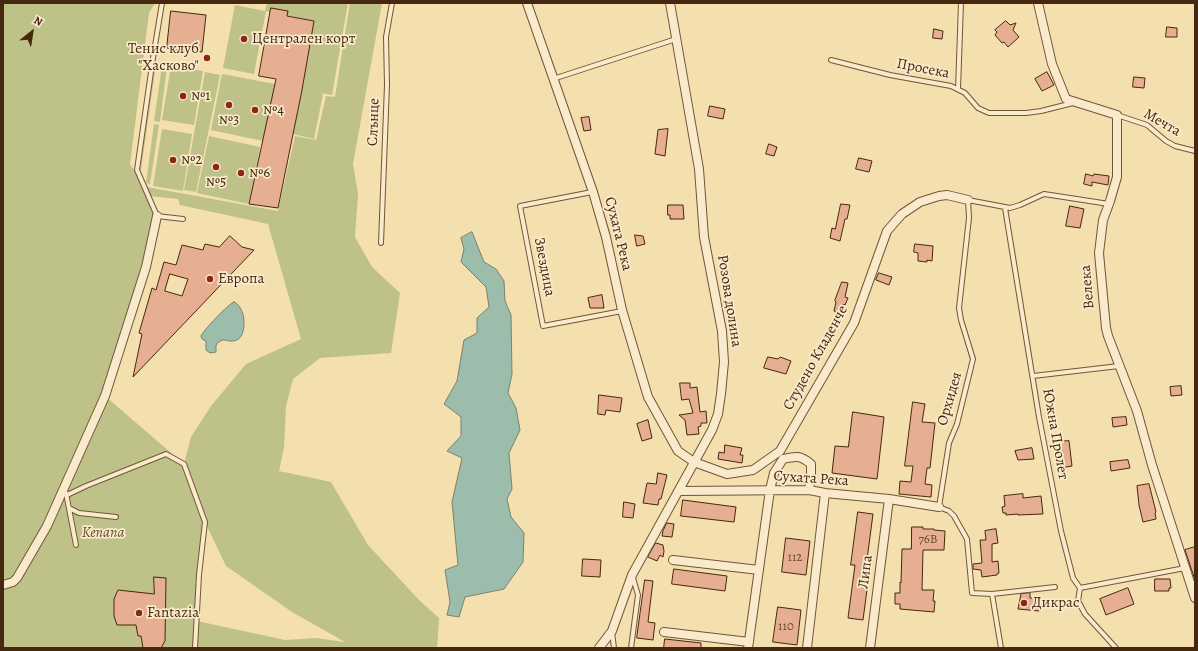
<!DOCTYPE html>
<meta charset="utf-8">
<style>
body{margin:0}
#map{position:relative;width:1198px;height:651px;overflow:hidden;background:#f4dfae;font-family:Alegreya,serif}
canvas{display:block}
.frame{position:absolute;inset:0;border:4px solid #46270f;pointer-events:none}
.north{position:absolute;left:12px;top:12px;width:40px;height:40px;-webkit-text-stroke:3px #f8eaca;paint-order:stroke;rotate:30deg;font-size:11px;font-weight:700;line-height:16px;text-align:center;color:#46270f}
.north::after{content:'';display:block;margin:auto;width:14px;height:18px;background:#46270f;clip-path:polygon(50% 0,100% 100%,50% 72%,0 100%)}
</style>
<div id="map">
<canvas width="1198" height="651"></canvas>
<div class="frame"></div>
<div class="north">N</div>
</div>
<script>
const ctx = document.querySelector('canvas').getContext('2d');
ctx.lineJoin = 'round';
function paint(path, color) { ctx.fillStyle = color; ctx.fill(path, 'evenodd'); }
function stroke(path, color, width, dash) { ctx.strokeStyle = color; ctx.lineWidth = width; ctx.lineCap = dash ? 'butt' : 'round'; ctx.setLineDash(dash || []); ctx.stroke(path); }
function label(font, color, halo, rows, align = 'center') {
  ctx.font = font + ' Alegreya,serif'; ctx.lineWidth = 3.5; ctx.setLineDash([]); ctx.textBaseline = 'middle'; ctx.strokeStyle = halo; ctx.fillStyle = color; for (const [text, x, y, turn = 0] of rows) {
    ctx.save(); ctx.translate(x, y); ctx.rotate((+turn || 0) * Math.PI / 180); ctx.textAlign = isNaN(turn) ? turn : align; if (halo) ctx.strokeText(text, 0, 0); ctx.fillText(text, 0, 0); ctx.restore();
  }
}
paint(new Path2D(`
 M3 3H155L149 13 130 164 149 194 147 187 278 211 295 136 316 140 326 96 335 97 350 3H382L353 164 358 194 355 237 372 267 400 293 391 353 320 358 293 379 286 406 284 448 279 471 331 482 368 545 420 601 439 618 437 648H195L197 621 285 640 316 638 345 642 292 612 226 566 205 522 193 648H3ZM149 196 178 199 180 205 268 224 301 339 246 364 211 406 191 437 184 464 105 396 157 216Z
 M267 3H348L332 95 315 92 323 94 314 139 293 134 302 90 314 21 266 11 254 74 223 68 235 5 265 11Z
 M153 64H156L141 170H138Z
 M162 66 167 67 160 122 154 121Z
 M171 66 203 71 194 125 162 120Z
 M205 72 220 75 196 192 184 190Z
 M222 74 275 84 263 141 211 130Z
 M154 124 159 125 150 184 146 183Z
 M162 129 192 134 183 191 153 186Z
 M209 136 260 147 249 204 197 193Z`), '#bec188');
const water = new Path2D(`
 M472 232 484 262 496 269 504 281 505 301 511 315 512 374 508 393 516 408 520 430 509 453 512 489 507 499 511 517 524 533 523 562 504 589 465 597 459 617 447 615 450 602 445 570 458 565 452 502 462 458 447 451 461 436V417L444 404 457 381 464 340 477 333V318L489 307 486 287 461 262 464 249 461 238Z
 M234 302C239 304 241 309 243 314 245 323 245 340 233 341 225 342 224 336 216 345V352L210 353 206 350V341L202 339 201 336C203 331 228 304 234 302Z`);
paint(water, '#9cbdac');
stroke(water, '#7a816d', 1);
const building = new Path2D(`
 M271 8 288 11 287 16 314 21 302 90 278 208 249 204 276 79 259 76Z
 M171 11 206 15 202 52 167 48Z
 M1006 21 1010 25 1016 23 1013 30 1019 37 1008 47 1004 42 1002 43 995 35 997 32 995 30Z
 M1167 27 1177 28V37H1166Z
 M934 29 943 31 942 39 933 38Z
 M1047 72 1054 85 1042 91 1035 79Z
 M1134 77 1145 78 1144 88 1133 87Z
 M710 106 725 109 723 119 708 116Z
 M589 117 591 130 584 131 581 118Z
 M668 129 665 156 655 154 658 130Z
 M769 144 777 147 774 156 766 154Z
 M859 158 872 161 869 172 856 169Z
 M1086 174 1093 176 1094 174 1109 176 1108 185 1092 182V186L1084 184Z
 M841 204 850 205 847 219H845L840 241 830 238 832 228 835 229Z
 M668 205H683L684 219H670V215H668Z
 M1070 206 1084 209 1080 228 1066 226Z
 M635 235 643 236 645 244 637 246Z
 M230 236 242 247 254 250 133 377 142 334 139 333 152 288 156 290 164 262 176 265 182 245 203 250 205 244 219 247ZM170 274 188 279 182 296 165 291Z
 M915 244 933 246 932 261 927 260V262L918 261V253L914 252Z
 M879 273 892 277 889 285 876 280Z
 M842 282 848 283 845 297 848 298 845 305 844 304 841 315 834 311 836 302 835 301Z
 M602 295 604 308H590L588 298Z
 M768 357 778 359 780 357 791 361 786 374 764 368Z
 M680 383H690V388L697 387 700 412 706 411 707 423H701V426L698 427 699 434 687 435 685 420 679 415 693 413 689 399 682 400Z
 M1181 386 1182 395 1171 396 1170 387Z
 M599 395 622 398 620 412 606 410 605 415 598 414Z
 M913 402 925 404 922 422 935 423 930 468H927L925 484 932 485 931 497 899 494 900 481 911 482 913 466H905Z
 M853 412 884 417 877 479 832 473 835 446 848 447Z
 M1126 417 1127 425 1113 427 1112 418Z
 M648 420 652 438 642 441 637 424Z
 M1069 441 1072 466 1061 468 1058 442Z
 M725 445 742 448 740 455H743L742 463 718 459 719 452 724 453Z
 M1032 448 1034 459 1018 460 1015 451Z
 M1128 460 1130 468 1111 471 1110 462Z
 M658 473 667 475 661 499H659L658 505 643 503 647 483 656 484Z
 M1149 484 1156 512 1155 513 1156 519 1143 522 1139 505 1137 486Z
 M1023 494V498L1041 496 1043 514 1018 515V514L1006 515V513H1003L1002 507 1005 506 1004 496Z
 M683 500 736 507 734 522 681 516Z
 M624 502 635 504 633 518 623 517Z
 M858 512 873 514 866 567H870L863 620 848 618 855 565H851Z
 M667 523 674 524 672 537 662 536 663 531Z
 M912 527H923V529H934V530L945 531 944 550H923L922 590H934L933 601H935L934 612 900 609V604H895V593H900V582L901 583 902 549H911Z
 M996 529 998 543 992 544V562L998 561 999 573 997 574V575L982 577 981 570 973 569V564L982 563 980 540H986L985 531Z
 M786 538 810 541 806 575 782 572Z
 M656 543 663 545 664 551 663 557 660 555 657 561 648 557Z
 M1195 547V580L1185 550Z
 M583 559 601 560 600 577 582 576Z
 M674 569 727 576 725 591 672 584Z
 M154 577 166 578 165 641 161 648H143L141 636H138L136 625H117L114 616V599L118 590 154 594Z
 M1155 579H1170L1171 588H1169V591H1155Z
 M645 580 653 581 648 622 655 623 653 640 637 638Z
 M1128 588 1134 604 1106 615 1100 599Z
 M1030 593V598L1040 599 1039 611 1018 609 1021 594Z
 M778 607 801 610 797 645 773 642Z
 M665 639 701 643V648H664Z`);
paint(building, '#e6af91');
stroke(building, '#46270f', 1);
const lane = new Path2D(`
 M162 3 153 58 137 170 157 216 183 219
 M831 60 890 75 951 86 965 93 978 108 989 113H1026L1041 111 1073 103
 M553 79 676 39
 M958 89 961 3
 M1117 115 1147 125 1166 141 1175 146 1195 151
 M592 192 520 206 543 326 622 311
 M1005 208 1039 417 1061 531 1073 578 1080 588 1078 601 1085 614 1116 648
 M381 243 387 85 386 37 392 3
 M1033 376 1119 366
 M66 493 76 545
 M67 495 86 486 166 454 184 464 205 522 199 575 195 648
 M69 508 79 513 116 517
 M1055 587 992 594 972 593 967 539 954 516 949 511 939 507 949 443 957 424 973 359 961 320 959 308 969 218 968 200 1010 208 1020 205 1044 194 1109 204
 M1080 588 1185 568
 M992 594 1001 648
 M612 632 614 648
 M631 648 638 595 633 578`);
const street = new Path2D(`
 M527 3 593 192 606 237 622 310 648 397 678 451 694 462 727 474 753 470 780 451 854 323 887 231 902 214 920 202 939 196 947 195 968 200
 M1038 3 1052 64 1066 99 1117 115V177L1110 201 1103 220 1099 253 1106 328 1108 336 1137 411 1152 465 1195 598
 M679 491 809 490 825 493 889 499 939 507
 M673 560 759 570
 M3 585 13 582 17 578 47 526 105 396 146 267 157 216
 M664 632 749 642
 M599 648 612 631 632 575 712 430 718 414 721 394 724 362 722 331 704 237 699 169 670 3
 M748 648 770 490 774 473 783 459C796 456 800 455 811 464V474L809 490
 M807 648 825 493
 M870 648 889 499`);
stroke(lane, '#725537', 6);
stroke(street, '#725537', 10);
stroke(lane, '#f8eaca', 4);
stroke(street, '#f8eaca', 8);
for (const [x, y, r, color] of [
 [244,39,4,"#8f2418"],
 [207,58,4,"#8f2418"],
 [183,96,4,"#8f2418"],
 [229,105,4,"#8f2418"],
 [255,110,4,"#8f2418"],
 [173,160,4,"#8f2418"],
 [216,167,4,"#8f2418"],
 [241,173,4,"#8f2418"],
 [210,279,4,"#8f2418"],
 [1024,603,4,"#8f2418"],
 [139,613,4,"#8f2418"]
]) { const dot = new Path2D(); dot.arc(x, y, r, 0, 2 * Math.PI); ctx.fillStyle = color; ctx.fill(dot); stroke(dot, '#f8eaca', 1.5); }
label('13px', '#6e4930', null, [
 ["76В",928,540],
 ["112",795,558],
 ["110",786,627]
]);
label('15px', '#46270f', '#f8eaca', [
 ["Централен корт",252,39],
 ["Тенис клуб",199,49,"right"],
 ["\"Хасково\"",199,66,"right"],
 ["№1",191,96],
 ["№4",263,110],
 ["№3",229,120,"center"],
 ["№2",181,160],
 ["№6",249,173],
 ["№5",216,182,"center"],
 ["Европа",218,279],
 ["Дикрас",1032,603],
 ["Fantazia",147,613]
], 'left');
label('15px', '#46270f', '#f8eaca', [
 ["Просека",923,69,11],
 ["Слънце",374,122,-88],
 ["Мечта",1162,123,30],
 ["Сухата Река",618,234,76],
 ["Звездица",544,267,79],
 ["Велека",1088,287,-95],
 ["Розова долина",729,301,81],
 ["Студено Кладенче",816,358,-61],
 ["Орхидея",950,399,-74],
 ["Южна Пролет",1055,434,80],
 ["Сухата Река",811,479,4],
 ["Липа",866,572,-83]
]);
label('italic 15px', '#644e2d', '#f8eaca', [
 ["Kenana",103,533]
]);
</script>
